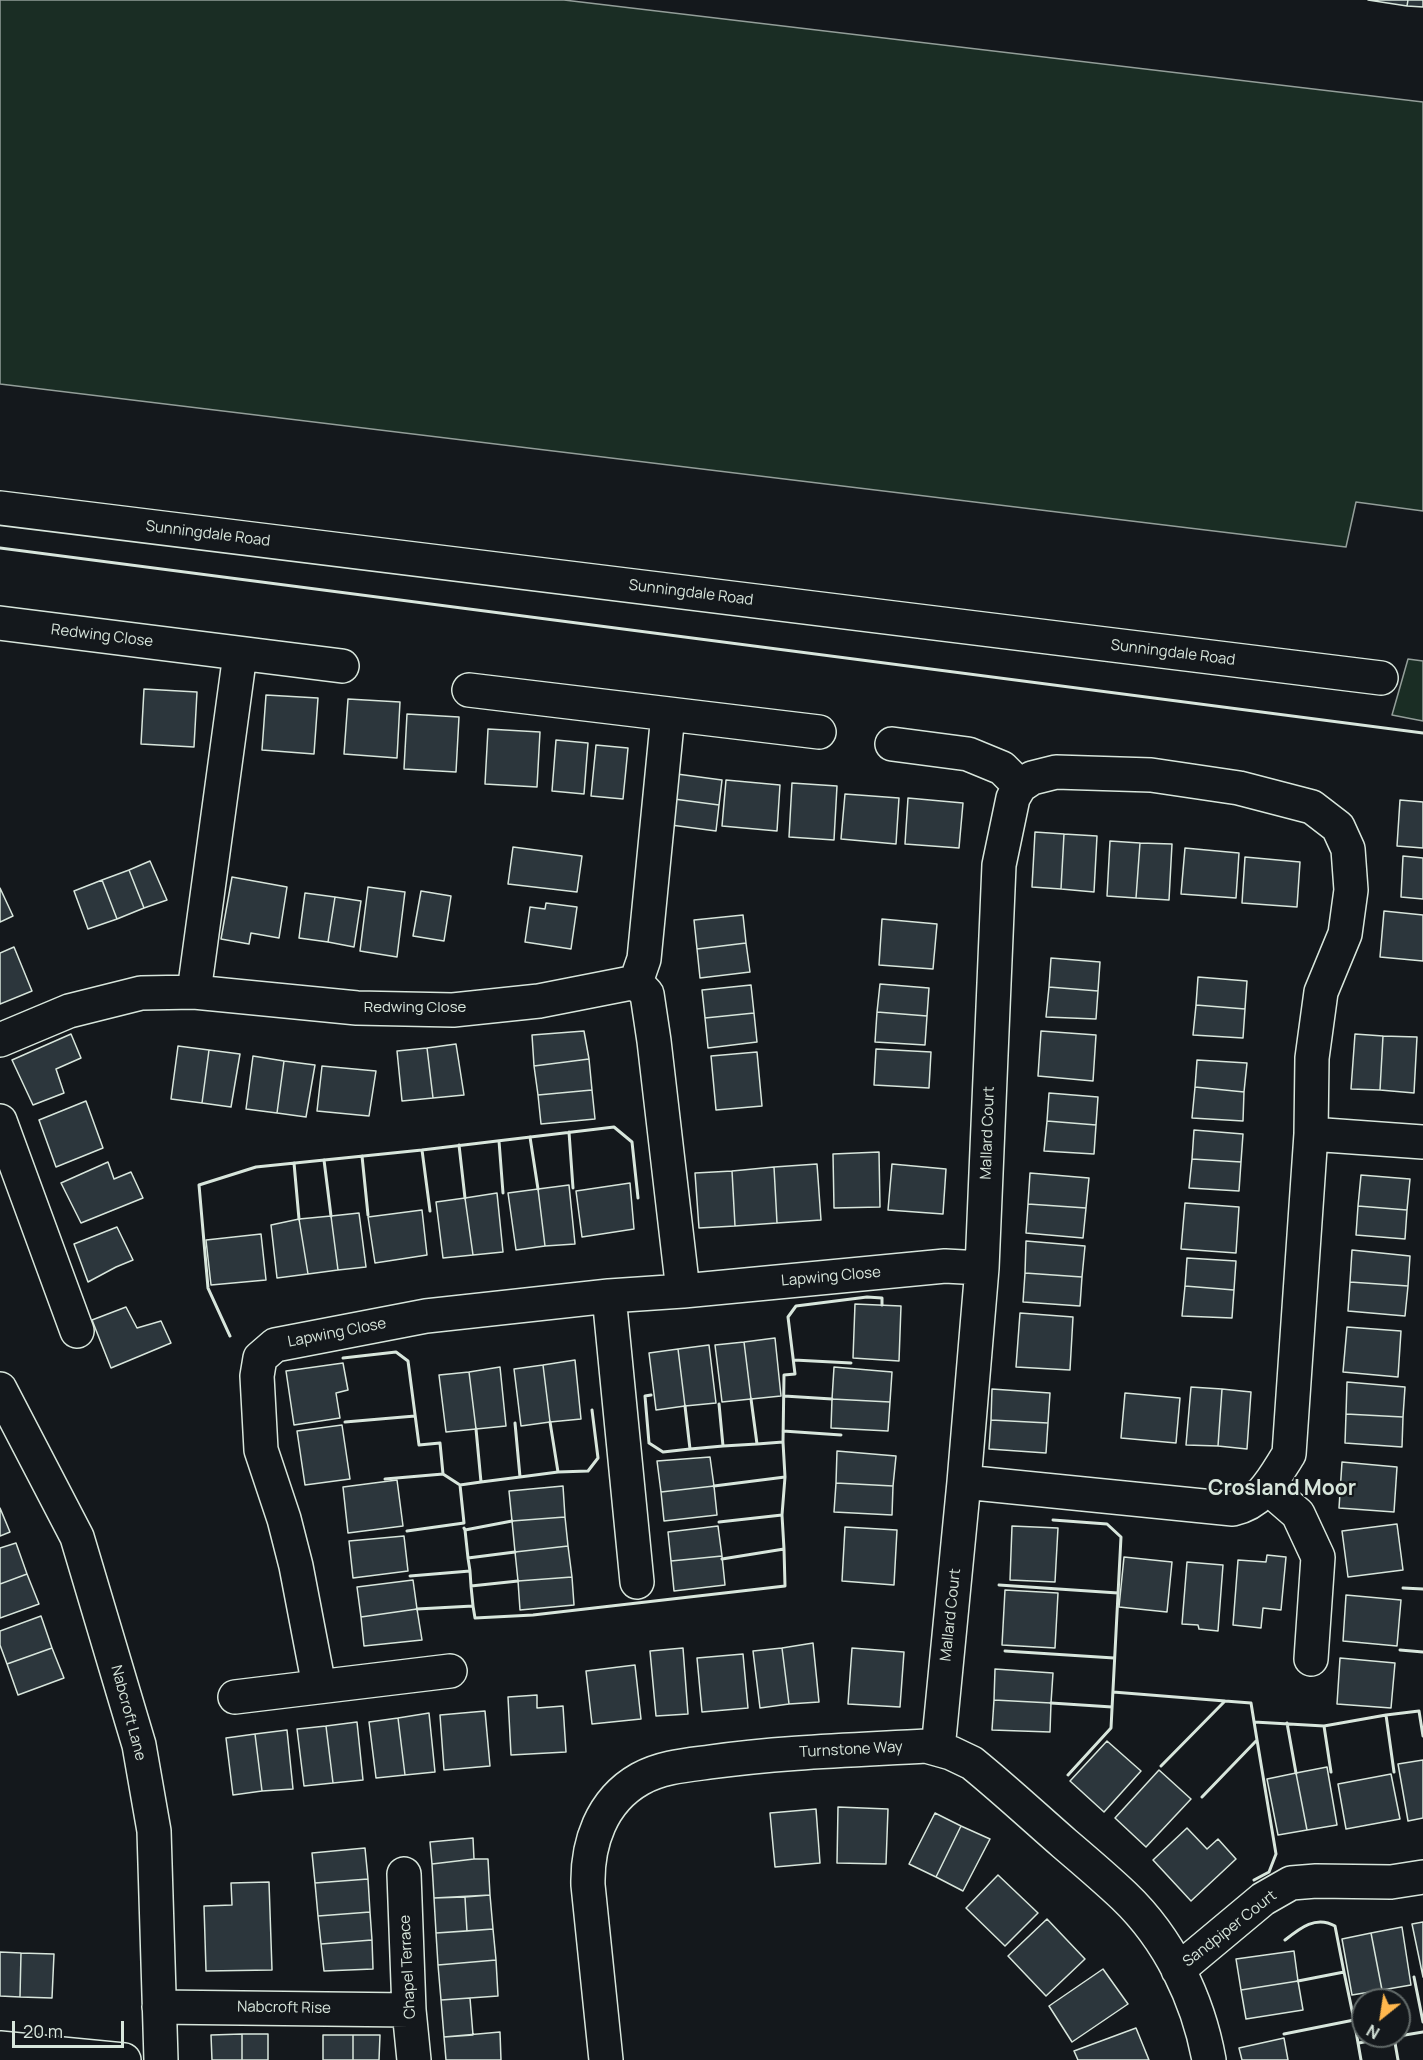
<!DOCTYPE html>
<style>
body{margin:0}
#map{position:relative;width:1423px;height:2060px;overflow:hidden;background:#14181c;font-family:Manrope,sans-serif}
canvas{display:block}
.north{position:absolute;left:1351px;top:1988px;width:60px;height:60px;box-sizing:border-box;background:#14181c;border:2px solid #626a69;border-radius:50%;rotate:210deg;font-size:16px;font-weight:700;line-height:24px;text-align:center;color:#d8e6dc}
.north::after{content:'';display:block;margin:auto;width:21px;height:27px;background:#ffb74d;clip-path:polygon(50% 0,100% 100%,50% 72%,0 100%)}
.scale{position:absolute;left:12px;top:2021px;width:112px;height:27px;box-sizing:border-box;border:3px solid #d8e6dc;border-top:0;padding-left:8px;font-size:18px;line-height:21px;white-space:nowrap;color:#d8e6dc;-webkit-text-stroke:4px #14181c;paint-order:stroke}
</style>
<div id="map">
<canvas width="1423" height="2060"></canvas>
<div class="north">N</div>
<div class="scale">20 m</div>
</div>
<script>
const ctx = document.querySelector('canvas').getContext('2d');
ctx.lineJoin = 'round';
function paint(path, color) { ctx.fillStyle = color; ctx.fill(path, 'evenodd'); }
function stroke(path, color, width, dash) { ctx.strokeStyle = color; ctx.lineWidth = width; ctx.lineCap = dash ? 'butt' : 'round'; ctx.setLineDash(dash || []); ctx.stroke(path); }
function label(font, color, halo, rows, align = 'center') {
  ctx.font = font + ' Manrope,sans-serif'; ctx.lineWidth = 4.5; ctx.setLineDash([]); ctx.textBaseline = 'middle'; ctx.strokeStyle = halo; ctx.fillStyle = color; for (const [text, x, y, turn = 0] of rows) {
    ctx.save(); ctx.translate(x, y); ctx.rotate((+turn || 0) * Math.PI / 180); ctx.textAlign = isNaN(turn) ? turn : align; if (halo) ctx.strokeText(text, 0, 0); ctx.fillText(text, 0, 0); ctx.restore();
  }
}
const green = new Path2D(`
 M0 0H564L1423 102V511L1356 502 1346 547 0 384Z
 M1408 659 1423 661V721L1392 715Z`);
paint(green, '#1a2d24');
stroke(green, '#939e99', 1.5);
const building = new Path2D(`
 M1368 0H1408L1407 6Z
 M1408 0H1423V7L1407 6Z
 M144 689 197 692 194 747 141 744Z
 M266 695 318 698 314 754 262 750Z
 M348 699 400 702 397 758 344 754Z
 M407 714 459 717 456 772 404 769Z
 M488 729 540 732 537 787 485 784Z
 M556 740 588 743 584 794 552 791Z
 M596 745 628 748 623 799 591 796Z
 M677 774 722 780 719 805 674 799Z
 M726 780 780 785 777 831 722 826Z
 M792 783 837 786 834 840 789 837Z
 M845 794 899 798 896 844 841 839Z
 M908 798 963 803 959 848 905 844Z
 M674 799 719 805 716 831 671 825Z
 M1400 800 1423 802V848L1397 846Z
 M1035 832 1064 834 1061 889 1032 887Z
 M1064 834 1097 836 1094 892 1061 889Z
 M1110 841 1140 843 1136 898 1107 896Z
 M1140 843 1172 844 1169 900 1136 898Z
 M513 847 582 856 577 892 508 884Z
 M1185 848 1239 853 1236 898 1181 894Z
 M1403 856 1423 858V899L1401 897Z
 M1245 857 1300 862 1297 907 1242 903Z
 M150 861 167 900 144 908 129 870Z
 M129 870 144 908 117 919 102 880Z
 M232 877 287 887 279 938 251 933 249 944 221 939Z
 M102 880 117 919 88 929 74 891Z
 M368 887 405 892 397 957 360 951Z
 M0 888 13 916 0 922Z
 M421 891 451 896 444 941 413 936Z
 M305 893 335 897 328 942 299 938Z
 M335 897 361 901 354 947 328 942Z
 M546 903 577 907 571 949 525 942 530 907 545 909Z
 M1384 911 1423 915V961L1380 957Z
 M743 915 746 943 697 949 694 920Z
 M882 919 937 924 933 969 879 965Z
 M746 943 750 972 700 978 697 949Z
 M14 947 32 991 0 1004V953Z
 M1051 958 1100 962 1098 991 1049 987Z
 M1198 977 1247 981 1245 1009 1196 1005Z
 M880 984 929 988 927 1016 877 1012Z
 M751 985 754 1013 705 1018 702 990Z
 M1049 987 1098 991 1096 1019 1046 1017Z
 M1196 1005 1245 1009 1243 1038 1193 1035Z
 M877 1012 927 1016 925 1045 875 1042Z
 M754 1013 757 1042 708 1048 705 1018Z
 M584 1031 589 1059 534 1066 532 1035Z
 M1041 1031 1096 1035 1093 1081 1038 1076Z
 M71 1034 81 1058 56 1069 64 1093 33 1105 12 1060Z
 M1355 1034 1383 1036 1380 1090 1351 1089Z
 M1383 1036 1417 1037 1414 1093 1380 1090Z
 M456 1044 464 1095 433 1098 427 1048Z
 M178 1046 209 1050 202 1103 171 1099Z
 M427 1048 433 1098 402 1101 397 1051Z
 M876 1049 931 1052 929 1088 874 1085Z
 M209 1050 240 1054 231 1107 202 1103Z
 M757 1052 762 1106 716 1110 711 1056Z
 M253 1056 284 1061 277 1113 246 1109Z
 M589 1059 592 1090 538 1095 534 1066Z
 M1197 1060 1247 1063 1244 1092 1195 1087Z
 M284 1061 315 1065 306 1117 277 1113Z
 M322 1066 376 1071 369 1116 317 1111Z
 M1195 1087 1244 1092 1243 1121 1192 1118Z
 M592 1090 595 1119 541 1124 538 1095Z
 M1049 1093 1098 1097 1096 1125 1047 1121Z
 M86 1101 103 1148 56 1167 39 1120Z
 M1047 1121 1096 1125 1094 1154 1044 1151Z
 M1194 1130 1243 1134 1241 1162 1192 1159Z
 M879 1152 880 1207 834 1208 833 1154Z
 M1192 1159 1241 1162 1239 1191 1189 1188Z
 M108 1162 114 1179 131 1172 143 1198 81 1223 61 1183Z
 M817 1164 821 1220 777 1223 774 1167Z
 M892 1164 946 1169 943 1214 888 1210Z
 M774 1167 777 1223 735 1226 732 1171Z
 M732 1171 735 1226 699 1228 695 1173Z
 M1030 1173 1089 1178 1086 1208 1028 1204Z
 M1361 1175 1410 1179 1407 1210 1358 1206Z
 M630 1183 634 1229 582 1237 576 1191Z
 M569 1185 575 1244 545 1246 538 1189Z
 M538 1189 545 1246 516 1250 508 1193Z
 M497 1193 503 1252 473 1255 465 1198Z
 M465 1198 473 1255 443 1258 436 1202Z
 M1185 1203 1239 1207 1236 1253 1181 1249Z
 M1028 1204 1086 1208 1083 1238 1026 1233Z
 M1358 1206 1407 1210 1405 1239 1356 1235Z
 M422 1210 427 1255 375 1263 368 1217Z
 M359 1213 366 1267 338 1270 331 1216Z
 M331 1216 338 1270 308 1274 299 1219Z
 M299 1219 308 1274 277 1278 271 1225Z
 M117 1227 133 1260 116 1267 88 1282 74 1244Z
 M261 1234 266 1280 211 1285 206 1240Z
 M1026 1241 1085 1246 1082 1277 1025 1273Z
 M1352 1250 1410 1256 1408 1286 1350 1282Z
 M1187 1258 1236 1261 1234 1290 1185 1286Z
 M1025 1273 1082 1277 1080 1306 1023 1302Z
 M1350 1282 1408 1286 1405 1316 1348 1311Z
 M1185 1286 1234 1290 1232 1318 1182 1316Z
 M855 1304 901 1306 899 1361 853 1358Z
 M126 1307 137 1328 161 1321 171 1343 111 1368 92 1320Z
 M1020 1313 1073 1317 1070 1370 1016 1367Z
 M1347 1327 1401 1331 1398 1377 1343 1372Z
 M775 1338 781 1396 751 1399 744 1342Z
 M744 1342 751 1399 722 1402 715 1345Z
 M709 1345 716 1403 685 1406 678 1349Z
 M678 1349 685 1406 656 1410 649 1353Z
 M575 1360 581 1419 550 1422 543 1365Z
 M343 1363 348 1390 336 1393 340 1418 294 1425 286 1371Z
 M543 1365 550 1422 521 1426 514 1369Z
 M500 1367 506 1426 476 1429 469 1372Z
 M834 1367 892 1372 890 1402 832 1399Z
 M469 1372 476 1429 446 1432 439 1375Z
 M1347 1382 1405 1387 1403 1417 1346 1414Z
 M1191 1387 1222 1389 1218 1446 1186 1445Z
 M992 1389 1050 1393 1048 1423 991 1420Z
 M1222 1389 1251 1392 1247 1449 1218 1446Z
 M1125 1393 1180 1398 1176 1443 1121 1438Z
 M832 1399 890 1402 888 1431 831 1428Z
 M1346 1414 1403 1417 1402 1447 1345 1443Z
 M991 1420 1048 1423 1046 1453 989 1449Z
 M342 1425 350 1479 305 1485 297 1431Z
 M837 1451 896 1456 893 1486 836 1483Z
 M710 1457 714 1486 661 1492 657 1461Z
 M1342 1462 1397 1467 1394 1512 1339 1508Z
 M397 1480 403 1526 348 1533 343 1487Z
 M836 1483 893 1486 892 1515 834 1512Z
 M563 1486 565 1517 512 1521 509 1491Z
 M714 1486 717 1515 664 1521 661 1492Z
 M0 1508 10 1532 0 1536Z
 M565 1517 568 1546 515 1552 512 1521Z
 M1397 1524 1403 1570 1348 1577 1342 1531Z
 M718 1526 722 1556 671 1561 668 1532Z
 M1012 1526 1058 1528 1055 1582 1010 1580Z
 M845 1527 897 1530 894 1585 842 1581Z
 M404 1536 408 1571 353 1578 349 1541Z
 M16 1543 27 1574 0 1584V1548Z
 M568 1546 572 1577 518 1581 515 1552Z
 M1267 1555 1286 1557 1281 1610 1263 1608 1261 1628 1233 1625 1238 1560 1266 1562Z
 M722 1556 725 1585 674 1591 671 1561Z
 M1124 1557 1172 1562 1167 1612 1119 1607Z
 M1187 1562 1223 1565 1218 1631 1199 1629 1198 1625 1182 1624Z
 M27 1574 39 1604 0 1618V1584Z
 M572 1577 574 1605 520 1610 518 1581Z
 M413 1580 417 1609 361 1617 357 1587Z
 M1005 1590 1058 1593 1055 1648 1002 1645Z
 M1346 1595 1401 1600 1397 1646 1343 1641Z
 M417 1609 422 1640 364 1646 361 1617Z
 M41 1616 52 1648 7 1664 0 1645V1631Z
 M813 1643 819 1702 789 1704 782 1648Z
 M52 1648 64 1678 18 1695 7 1664Z
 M683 1648 688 1714 656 1716 650 1651Z
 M782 1648 789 1704 760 1708 753 1651Z
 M852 1648 904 1652 900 1707 848 1704Z
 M743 1654 748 1708 702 1712 697 1658Z
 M1340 1658 1395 1663 1391 1708 1337 1704Z
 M635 1665 641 1719 592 1724 586 1671Z
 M995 1669 1053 1673 1051 1703 994 1700Z
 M537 1695V1708L563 1706 566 1752 511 1755 508 1697Z
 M994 1700 1051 1703 1050 1732 992 1730Z
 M485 1711 490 1766 444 1770 440 1715Z
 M429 1713 435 1772 405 1775 398 1718Z
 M398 1718 405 1775 376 1778 369 1722Z
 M357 1722 363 1780 333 1783 326 1726Z
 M326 1726 333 1783 304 1786 297 1729Z
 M287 1730 293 1789 262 1791 255 1734Z
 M255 1734 262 1791 233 1795 226 1738Z
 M1107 1741 1141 1771 1104 1812 1070 1781Z
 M1423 1760V1818L1408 1821 1398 1764Z
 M1327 1767 1337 1825 1307 1830 1296 1773Z
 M1159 1770 1191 1799 1146 1847 1115 1818Z
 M1296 1773 1307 1830 1278 1835 1267 1779Z
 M1391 1774 1400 1819 1346 1829 1338 1784Z
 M838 1807 888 1809 886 1864 837 1863Z
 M816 1809 820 1863 775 1867 770 1813Z
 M935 1813 961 1826 936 1877 909 1864Z
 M961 1826 990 1839 963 1891 936 1877Z
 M1187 1828 1207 1849 1218 1839 1236 1859 1191 1901 1153 1860Z
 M473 1838 474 1859 432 1864 430 1842Z
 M365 1848 368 1879 315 1883 312 1853Z
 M474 1859H488L490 1895 434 1898 432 1864Z
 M998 1875 1038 1913 1005 1946 966 1908Z
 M368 1879 370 1912 318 1916 315 1883Z
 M269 1882 272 1970 206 1971 204 1906 232 1905 231 1883Z
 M490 1895 493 1929 467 1931 465 1897Z
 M465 1897 467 1931 436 1933 434 1898Z
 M370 1912 372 1940 321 1944 318 1916Z
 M1047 1919 1085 1959 1046 1996 1008 1956Z
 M1423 1922V1977L1412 1924Z
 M1402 1927 1411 1985 1382 1990 1371 1933Z
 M493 1929 496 1960 438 1965 436 1933Z
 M1371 1933 1382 1990 1352 1995 1342 1939Z
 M372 1940 373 1969 324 1971 321 1944Z
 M1294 1951 1298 1981 1241 1990 1236 1959Z
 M0 1952 21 1953 20 1997 0 1996Z
 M21 1953 54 1954 52 1998 20 1997Z
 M496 1960 498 1996 441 2000 438 1965Z
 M1103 1969 1128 2004 1072 2042 1049 2006Z
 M1298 1981 1303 2010 1246 2019 1241 1990Z
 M470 1998 473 2035 444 2037 441 2000Z
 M1136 2028 1149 2060H1078L1074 2051Z
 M500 2032 501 2060H446L444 2037Z
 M242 2034H268V2060H242Z
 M242 2034V2060H212L211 2035Z
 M323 2035H353V2060H323Z
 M353 2035H380L379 2060H353Z
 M1284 2038 1288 2060H1242L1239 2048Z`);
paint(building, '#2c363c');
stroke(building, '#d8e6dc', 1.5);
const street = new Path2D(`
 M0 508 1381 678
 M0 623 342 666
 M469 690 819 732
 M892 744 968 754 1002 768 1020 786
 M636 982 644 959 668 714
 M194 992 240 654
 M0 1040 69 1011 141 993 194 992 357 1008 453 1010 539 1001 636 982 647 994 654 1041 683 1291
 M0 1121 77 1331
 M1311 1134 1423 1142
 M609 1296 637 1582
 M0 1389 77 1537 139 1745 154 1831 161 2060
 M1268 1488 1298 1514 1318 1557 1311 1659
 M319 1686 296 1566 284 1519 261 1450 257 1376 260 1358 275 1345 426 1316 609 1296 683 1291 945 1266 982 1268
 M235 1697 450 1671
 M938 1749 964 1482 982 1268 999 865 1013 798 1020 786 1032 778 1056 772 1151 775 1239 788 1312 807 1338 827 1348 849 1351 890 1345 934 1321 992 1312 1058 1311 1134 1289 1454C1273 1479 1263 1502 1233 1509L964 1482
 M404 1874 409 2010 414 2060
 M1178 1970 1263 1899 1291 1883 1316 1881 1391 1882 1423 1877
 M159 2007 409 2010
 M0 2048 124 2060
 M606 2060 588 1885C587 1844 601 1801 640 1779 661 1767 687 1765 710 1762 782 1752 854 1750 926 1746L951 1753 972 1763C1004 1789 1034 1817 1065 1844 1085 1861 1105 1878 1124 1896 1169 1939 1198 1999 1209 2060`);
stroke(street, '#d8e6dc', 36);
stroke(street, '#14181c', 33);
stroke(new Path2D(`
 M0 548 1423 733
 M569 1132 573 1188
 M530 1137 538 1189
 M499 1141 503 1193
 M459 1145 465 1198
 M422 1150 430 1211
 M362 1156 368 1215
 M324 1160 331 1216
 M294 1163 299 1219
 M230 1336 208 1288 199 1185 256 1167 422 1150 614 1127 632 1142 638 1198
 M343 1358 396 1352 408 1361 419 1445 440 1443 443 1474 460 1485 481 1482
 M794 1360 851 1363
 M651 1395 645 1396 649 1443 663 1452 690 1449 685 1406
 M784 1396 832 1399
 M345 1422 415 1416
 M550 1422 558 1472 588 1471 598 1458 592 1410
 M515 1423 520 1477 558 1472
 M476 1429 481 1482 520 1477
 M783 1431 841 1435
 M757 1444 783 1442 784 1375 795 1374 788 1317 796 1306 867 1297 882 1298V1305
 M723 1446 757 1444 751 1399
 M690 1449 723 1446 719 1404
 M385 1479 443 1474
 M714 1486 785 1477 783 1442
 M1053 1520 1107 1524 1121 1537 1111 1728 1068 1775
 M719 1522 782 1515 785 1477
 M464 1528 465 1530 512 1521
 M465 1530 468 1558 515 1552
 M407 1531 464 1523 460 1485
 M722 1559 784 1549 782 1515
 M470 1571 471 1586 518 1581
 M410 1576 470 1571 468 1558
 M999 1585 1118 1593
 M1403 1588 1423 1589
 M473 1606 475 1618 533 1615 785 1586 784 1549
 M417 1609 473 1606 471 1586
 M1400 1650 1423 1652
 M1005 1651 1114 1658
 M1113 1692 1225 1701 1161 1766
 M1051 1703 1112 1707
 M1386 1715 1419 1711 1423 1736
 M1254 1722 1324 1726 1331 1772
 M1287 1723 1296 1773
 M1324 1726 1386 1715 1394 1772
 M1202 1797 1257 1740 1251 1703 1225 1701
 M1254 1880 1269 1872 1276 1854 1257 1740
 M1285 1940C1300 1928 1316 1915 1335 1926L1344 1972 1298 1981
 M1414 1977 1423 2022
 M1382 1990 1384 2000
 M1354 2020 1361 2060
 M1284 2034 1354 2020 1344 1972
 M1391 2036 1394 2037 1398 2060
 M1399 2036 1423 2032
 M1359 2043 1391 2036`), '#d8e6dc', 3);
label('15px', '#d8e6dc', '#14181c', [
 ["Sunningdale Road",208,534,7],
 ["Sunningdale Road",691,593,7],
 ["Redwing Close",102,636,7],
 ["Sunningdale Road",1173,653,7],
 ["Redwing Close",415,1008],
 ["Mallard Court",988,1133,-88],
 ["Lapwing Close",831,1277,-5],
 ["Lapwing Close",337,1333,-11],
 ["Mallard Court",951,1615,-84],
 ["Nabcroft Lane",128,1713,75],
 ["Turnstone Way",851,1750,-3],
 ["Sandpiper Court",1230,1929,-38],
 ["Chapel Terrace",408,1967,-93],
 ["Nabcroft Rise",284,2008,1]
]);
label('bold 21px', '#d8e6dc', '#14181c', [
 ["Crosland Moor",1282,1489]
]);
</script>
